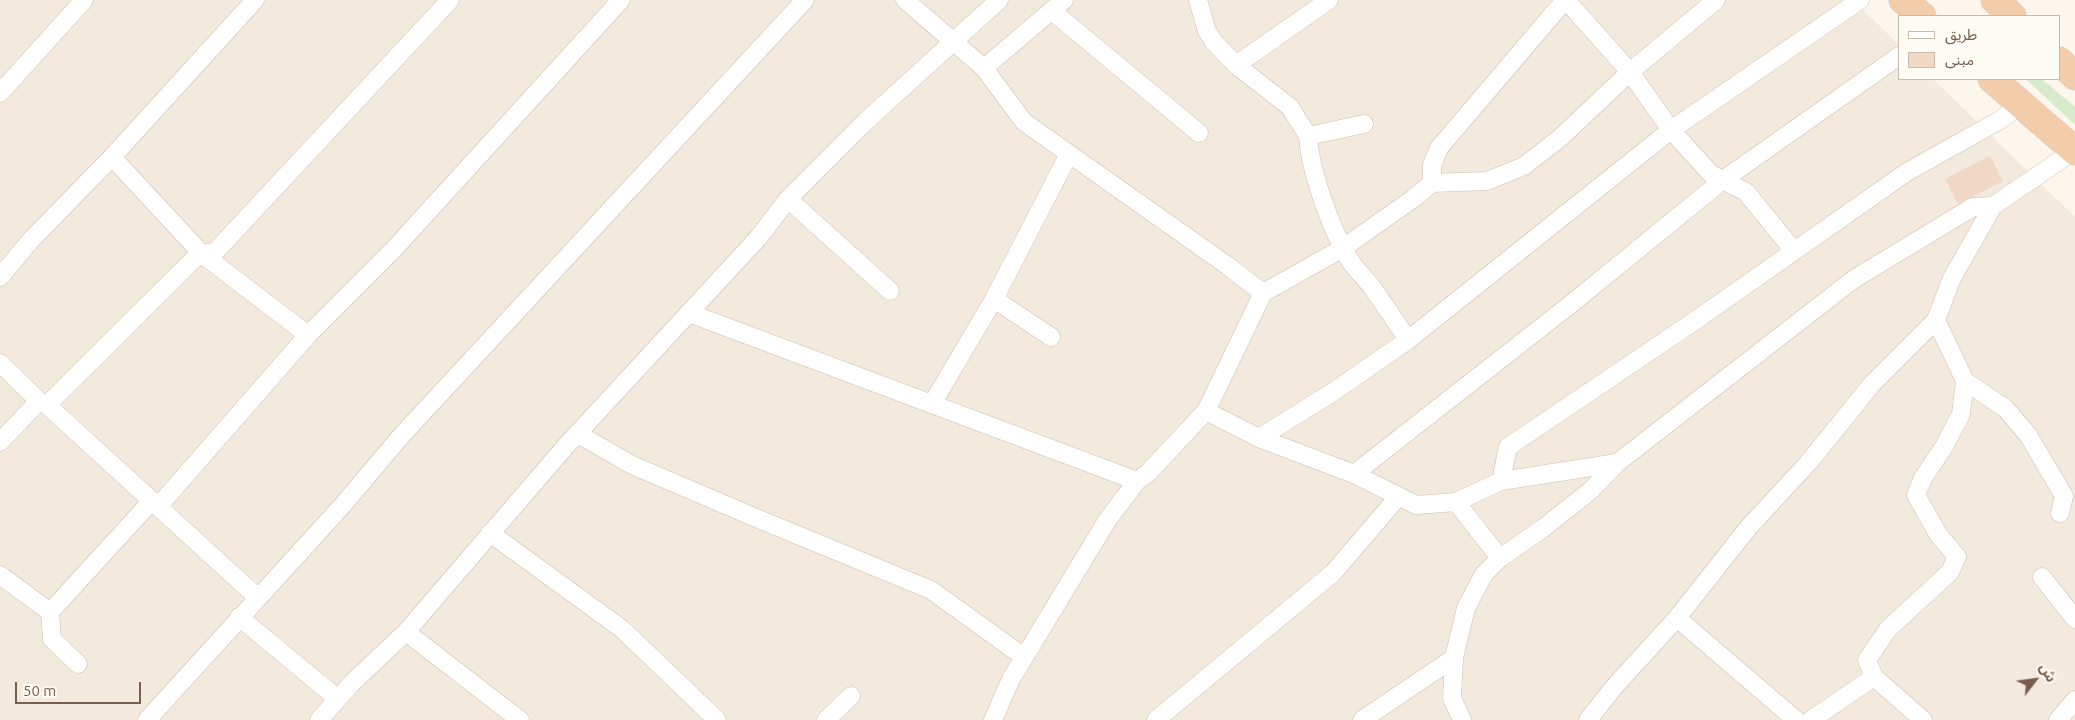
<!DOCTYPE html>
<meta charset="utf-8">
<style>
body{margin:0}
#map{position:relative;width:2075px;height:720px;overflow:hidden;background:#fcf6ed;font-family:Ubuntu,"Noto Sans Arabic",sans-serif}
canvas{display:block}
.legend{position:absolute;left:1898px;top:15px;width:162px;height:65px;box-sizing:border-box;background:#fefaf4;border:1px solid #c8bcb2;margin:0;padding:6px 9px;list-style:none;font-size:15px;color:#775e50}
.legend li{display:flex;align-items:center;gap:10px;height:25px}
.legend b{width:25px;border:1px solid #c8bcb2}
.north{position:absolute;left:2010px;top:655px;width:50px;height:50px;-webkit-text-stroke:4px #fefaf4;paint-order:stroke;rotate:60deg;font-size:14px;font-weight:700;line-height:20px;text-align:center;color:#775e50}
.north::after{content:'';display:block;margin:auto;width:18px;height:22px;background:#775e50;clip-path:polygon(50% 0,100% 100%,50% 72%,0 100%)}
.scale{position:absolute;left:15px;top:682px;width:126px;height:22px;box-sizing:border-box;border:2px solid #775e50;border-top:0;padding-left:6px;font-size:15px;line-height:18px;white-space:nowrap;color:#775e50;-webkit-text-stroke:4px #fefaf4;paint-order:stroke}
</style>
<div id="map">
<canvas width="2075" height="720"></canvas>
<ul class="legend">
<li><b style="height:6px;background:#fff"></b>طريق</li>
<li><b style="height:14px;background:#f0d7c6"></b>مبنى</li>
</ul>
<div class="north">ش</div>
<div class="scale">50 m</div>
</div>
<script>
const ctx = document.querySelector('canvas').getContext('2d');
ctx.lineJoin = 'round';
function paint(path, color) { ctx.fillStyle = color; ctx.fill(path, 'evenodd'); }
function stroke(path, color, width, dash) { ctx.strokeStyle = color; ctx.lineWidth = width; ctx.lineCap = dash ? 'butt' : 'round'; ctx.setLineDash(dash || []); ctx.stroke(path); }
paint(new Path2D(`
 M0 0H1853L1899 45V79H1933L2075 217V720H0Z`), '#f3e9dc');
paint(new Path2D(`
 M2026 79H2042L2075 107V125Z`), '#d7eacb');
paint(new Path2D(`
 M1990 156 2003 181 1958 204 1945 179Z`), '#f0d7c6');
const minor = new Path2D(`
 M905 0 984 68 1024 122 1228 266 1263 293
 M1198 0 1207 31 1214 42 1236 65 1290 107 1308 136 1364 124
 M1566 0 1630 72 1671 130 1711 174 1746 192 1794 251
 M1052 11 1199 133
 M1236 65 1329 0
 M984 68 1064 0
 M0 93 84 0
 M1308 136C1310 171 1331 229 1349 259 1355 269 1364 277 1371 286 1384 304 1396 322 1408 340
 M112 157 202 254 308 335
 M1432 183 1487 181 1524 166 1560 138 1630 72 1716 0
 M788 199 890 291
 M0 277 31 240 112 157 255 0
 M994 299 1051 337
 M689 313 1137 481
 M1936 320 1965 381 2006 409 2028 435 2064 496 2060 513
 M0 363 39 401 47 405 257 597
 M932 404 994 299 1069 154
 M47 405 192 261 202 254 215 252 450 0
 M1206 411 1259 438 1354 474 1416 505 1456 502 1501 481 1617 463 1854 279 1973 207 1993 206 2075 150
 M578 434 632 465 761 520 931 590 1024 657
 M1259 438 1333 392 1408 340 1671 130 1860 0
 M0 442 39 401
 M1354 474 1571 304 1723 180 1899 56
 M1501 481 1508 447 1696 320 1907 172 2000 120 2020 105
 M1456 502 1500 558
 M490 533 622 629 717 720
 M0 575 50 612 52 639 78 664
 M2042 577 2075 619
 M50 612 148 505 163 501 308 335 393 250 621 0
 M239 617 338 699
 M1677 618 1796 720
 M406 632 520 720
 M1874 677 1923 720
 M147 720 341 507 402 435 805 0
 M319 720 353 682 406 632 565 447 759 237 788 199 865 122 999 0
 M826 720 851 696
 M993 720 1011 679 1108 519 1137 481 1148 473 1206 411 1263 293 1343 248 1414 198 1432 183V165L1439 148 1565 0
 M1156 720 1333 573 1398 497
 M1362 720 1454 658
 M1462 720 1452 698 1454 658 1466 608 1484 574 1500 558 1542 529 1590 491 1617 463
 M1588 720 1614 687 1677 618 1748 528 1809 462 1872 384 1936 320 1952 278 1993 206
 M1811 720 1874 677 1867 660 1888 629 1950 572 1957 557 1938 534 1916 495 1923 478 1945 445 1961 414 1965 381
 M2058 720 2075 700`);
const trunk = new Path2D(`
 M1903 0 1922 16
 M1995 0 2012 16
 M2059 61 2075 76
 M1992 79 2075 151`);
stroke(minor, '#cebfb2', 19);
stroke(trunk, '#d9d2ce', 29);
stroke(minor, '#fff', 18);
stroke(trunk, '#f3ccaa', 28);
</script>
